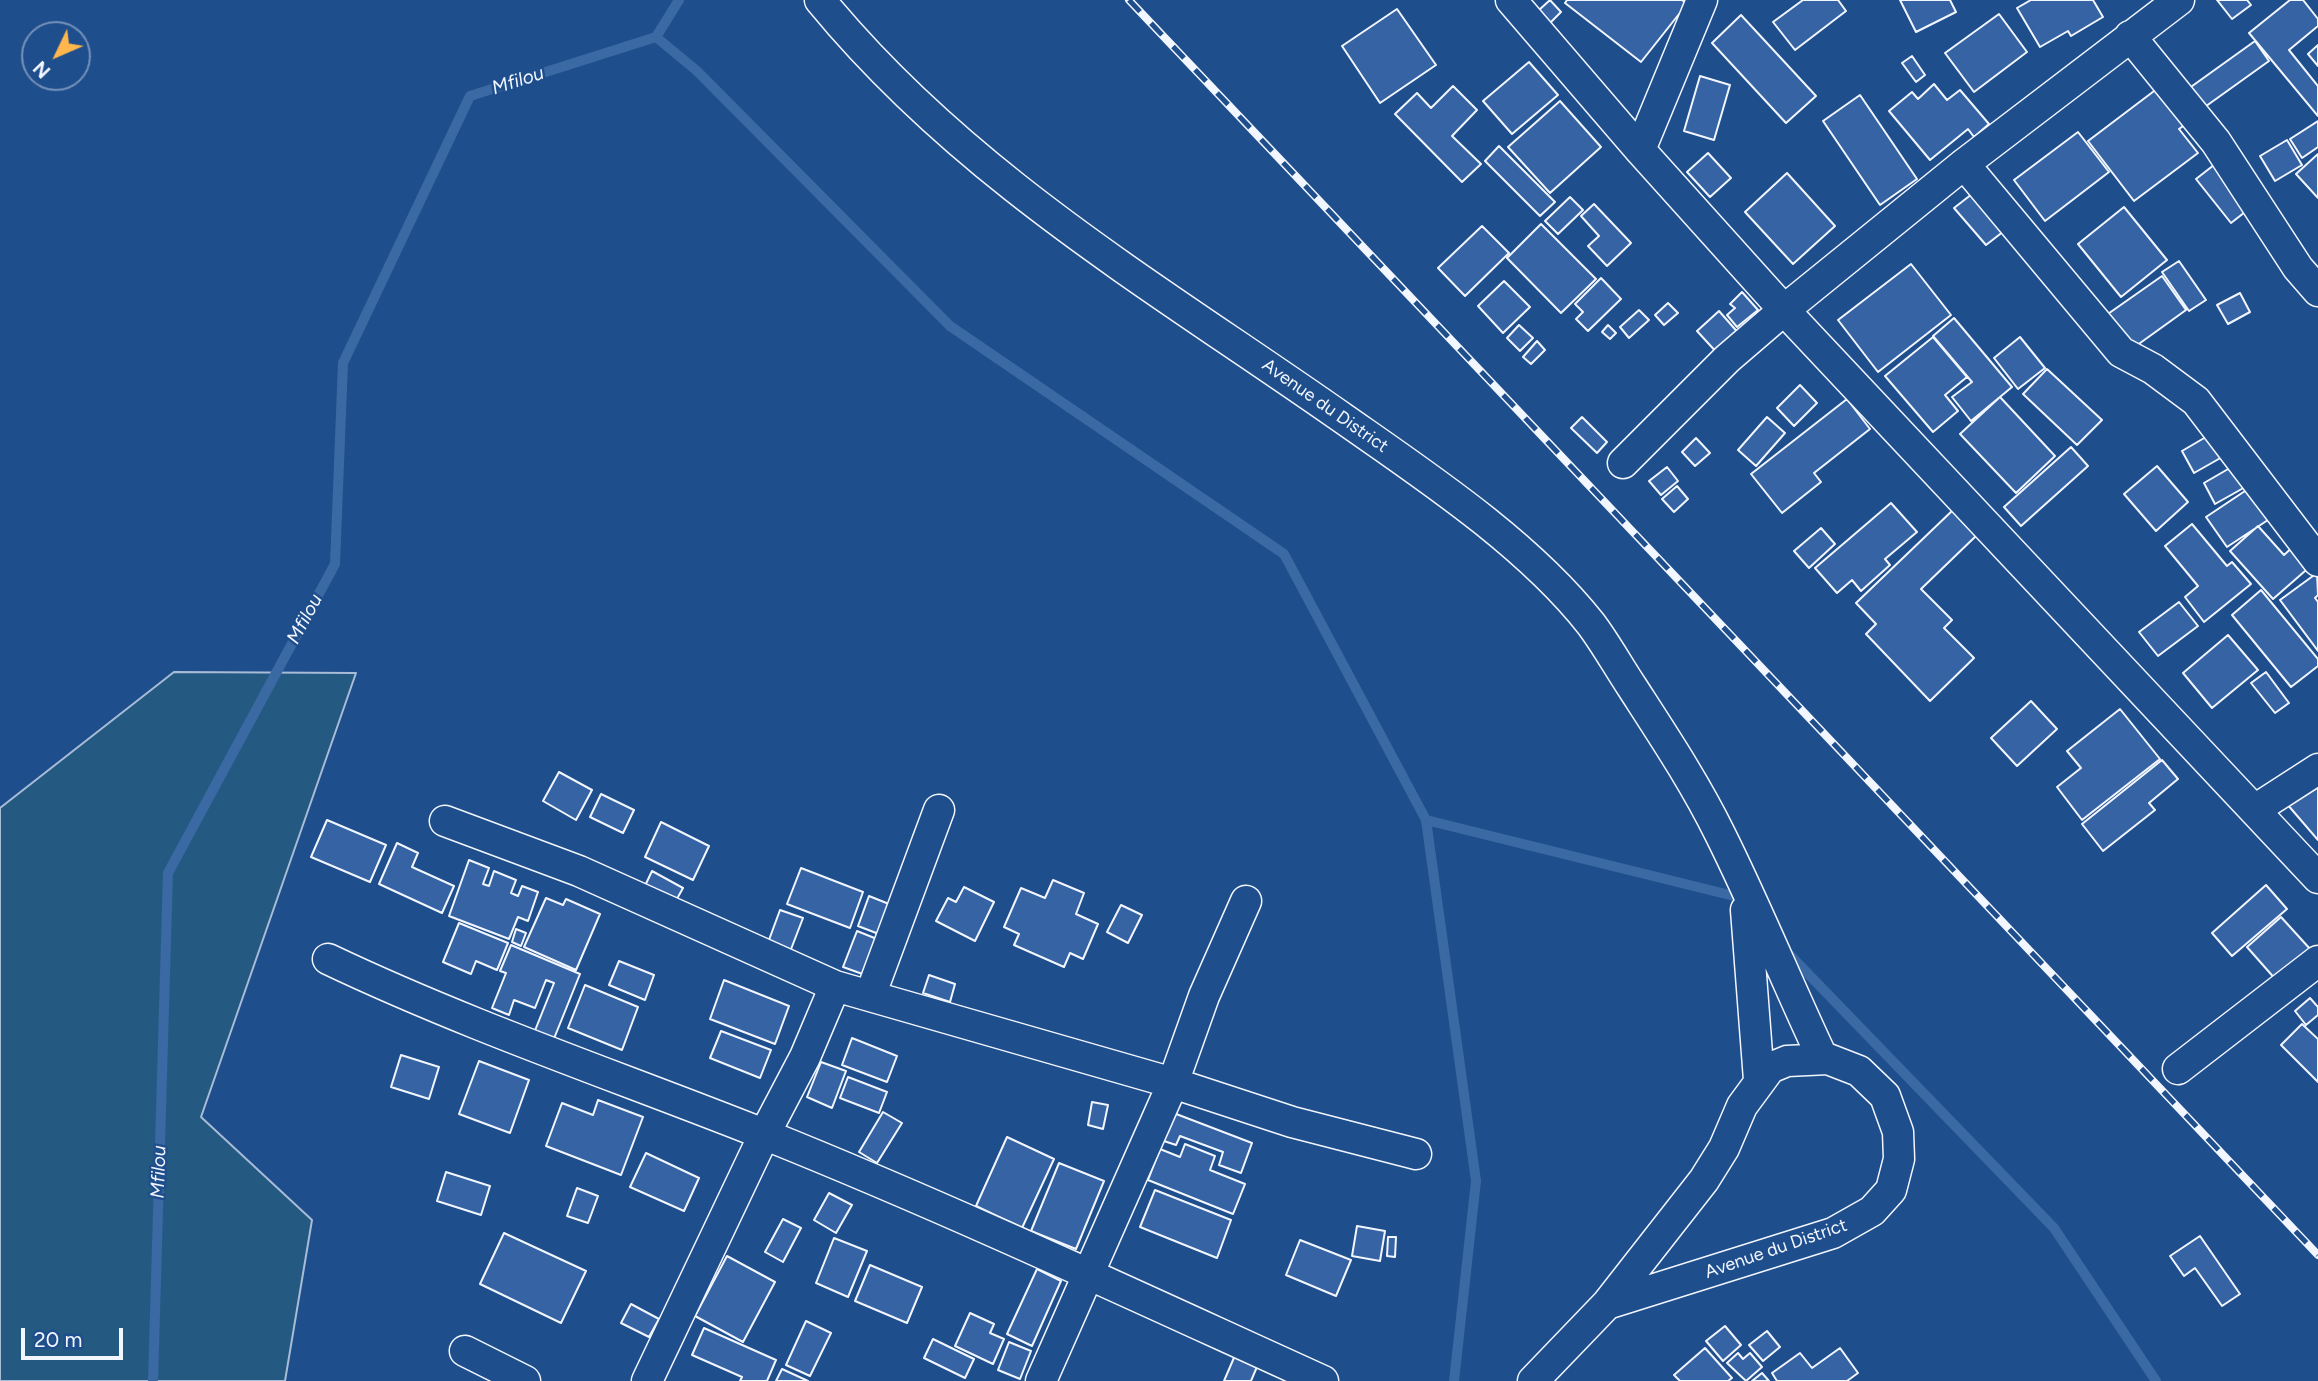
<!DOCTYPE html>
<style>
body{margin:0}
#map{position:relative;width:2318px;height:1381px;overflow:hidden;background:#1f4e8c;font-family:Figtree,sans-serif}
canvas{display:block}
.north{position:absolute;left:21px;top:21px;width:70px;height:70px;box-sizing:border-box;background:#1f4e8c;border:2px solid #7391ba;border-radius:50%;rotate:226deg;font-size:19px;font-weight:700;line-height:28px;text-align:center;color:#f2f6ff}
.north::after{content:'';display:block;margin:auto;width:24px;height:32px;background:#ffb74d;clip-path:polygon(50% 0,100% 100%,50% 72%,0 100%)}
.scale{position:absolute;left:21px;top:1328px;width:102px;height:32px;box-sizing:border-box;border:4px solid #f2f6ff;border-top:0;padding-left:9px;font-size:21px;line-height:24px;white-space:nowrap;color:#f2f6ff;-webkit-text-stroke:5px #1f4e8c;paint-order:stroke}
</style>
<div id="map">
<canvas width="2318" height="1381"></canvas>
<div class="north">N</div>
<div class="scale">20 m</div>
</div>
<script>
const ctx = document.querySelector('canvas').getContext('2d');
ctx.lineJoin = 'round';
function paint(path, color) { ctx.fillStyle = color; ctx.fill(path, 'evenodd'); }
function stroke(path, color, width, dash) { ctx.strokeStyle = color; ctx.lineWidth = width; ctx.lineCap = dash ? 'butt' : 'round'; ctx.setLineDash(dash || []); ctx.stroke(path); }
function label(font, color, halo, rows, align = 'center') {
  ctx.font = font + ' Figtree,sans-serif'; ctx.lineWidth = 5; ctx.setLineDash([]); ctx.textBaseline = 'middle'; ctx.strokeStyle = halo; ctx.fillStyle = color; for (const [text, x, y, turn = 0] of rows) {
    ctx.save(); ctx.translate(x, y); ctx.rotate((+turn || 0) * Math.PI / 180); ctx.textAlign = isNaN(turn) ? turn : align; if (halo) ctx.strokeText(text, 0, 0); ctx.fillText(text, 0, 0); ctx.restore();
  }
}
const green = new Path2D(`
 M174 672 356 673 201 1117 312 1220 285 1381H0V808Z`);
paint(green, '#245a82');
stroke(green, '#a8bbd7', 2);
stroke(new Path2D(`
 M656 37 697 71 950 326 1284 554 1426 820 1476 1181 1454 1381
 M1426 820 1734 896 1742 905
 M1785 950 2054 1228 2156 1381
 M153 1381 168 873 335 564 343 363 470 96 656 37 679 0`), '#3b69a3', 10);
const building = new Path2D(`
 M1550 0 1561 12 1550 23 1539 10Z
 M1567 0H1682L1687 4 1641 62 1565 3Z
 M1803 0H1838L1846 11 1795 50 1773 22Z
 M1900 0H1950L1956 12 1916 32Z
 M2031 0H2093L2103 17 2071 36 2068 31 2040 47 2017 8Z
 M2217 0H2247L2251 5 2232 19Z
 M2290 0H2303L2318 19V26L2289 50 2318 86V116L2249 33Z
 M1397 9 1436 65 1380 103 1342 46Z
 M1999 14 2027 52 1974 92 1945 53Z
 M1741 15 1816 96 1786 123 1712 43Z
 M2255 41 2269 61 2202 109 2188 89Z
 M2318 45V66L2308 54Z
 M1912 56 1925 75 1916 82 1902 63Z
 M1529 62 1558 95 1512 134 1483 101Z
 M1700 76 1730 85 1714 140 1684 131Z
 M1934 84 1947 100 1960 90 1989 124 1974 137 1968 129 1930 160 1889 111 1912 92 1918 99Z
 M2162 85 2190 121 2179 129 2198 153 2134 201 2088 141Z
 M1453 86 1477 110 1452 136 1481 164 1462 182 1395 114 1417 93 1431 108Z
 M1860 95 1917 179 1880 205 1823 121Z
 M1560 101 1601 147 1550 193 1508 147Z
 M2318 121V147L2302 158 2290 139Z
 M2078 132 2109 172 2045 221 2014 180Z
 M2287 140 2302 165 2275 181 2260 156Z
 M1499 146 1555 202 1540 216 1485 161Z
 M1708 153 1731 178 1710 197 1687 172Z
 M2318 154V198L2296 174Z
 M2219 161 2254 205 2231 223 2196 179Z
 M1787 173 1835 226 1793 264 1745 212Z
 M1972 194 2004 231 1986 245 1954 208Z
 M1570 197 1583 210 1558 234 1545 221Z
 M1594 204 1631 243 1607 266 1588 246 1599 236 1581 216Z
 M2124 207 2167 260 2121 297 2078 244Z
 M1541 224 1596 279 1561 313 1507 258Z
 M1482 226 1509 253 1465 296 1438 268Z
 M2179 261 2206 300 2189 311 2162 272Z
 M1911 264 1951 315 1878 372 1838 320Z
 M2162 276 2186 310 2129 351 2105 316Z
 M1601 278 1621 299 1588 331 1576 319 1583 312 1575 304Z
 M1504 281 1530 307 1503 333 1478 306Z
 M1742 292 1758 310 1737 327 1727 315 1735 308 1730 304Z
 M2240 293 2250 312 2228 324 2217 305Z
 M1668 303 1678 313 1664 325 1655 315Z
 M1639 310 1649 320 1629 338 1620 327Z
 M1719 311 1741 336 1719 355 1697 331Z
 M1954 318 2012 387 1971 421 1952 397 1972 382 1933 336Z
 M1519 325 1533 338 1520 351 1507 338Z
 M1608 325 1616 333 1610 339 1602 332Z
 M1933 337 1967 377 1945 395 1958 411 1933 432 1885 376Z
 M2020 337 2045 368 2018 389 1994 358Z
 M1537 341 1545 350 1531 364 1523 357Z
 M2047 369 2102 420 2077 445 2023 394Z
 M1800 385 1817 403 1794 426 1777 408Z
 M2000 397 2055 456 2016 493 1960 434Z
 M1847 399 1870 429 1814 473 1821 482 1782 513 1751 474Z
 M1582 417 1607 442 1597 453 1571 428Z
 M1767 417 1785 433 1756 466 1738 450Z
 M2211 434 2224 456 2194 473 2182 451Z
 M1696 438 1710 453 1695 466 1682 452Z
 M2071 447 2088 466 2021 526 2004 507Z
 M2235 465 2247 486 2215 504 2204 483Z
 M2157 466 2188 502 2156 531 2124 494Z
 M1667 467 1678 481 1661 495 1649 481Z
 M2254 485 2274 516 2227 547 2206 517Z
 M1677 486 1688 499 1674 512 1662 499Z
 M1891 503 1917 532 1885 559 1890 565 1861 591 1852 580 1837 593 1815 568Z
 M1954 509 1978 534 1921 589 1952 620 1944 628 1974 658 1930 701 1866 634 1876 624 1856 603Z
 M2192 524 2227 566 2232 562 2251 584 2204 622 2185 597 2198 586 2165 546Z
 M2258 526 2284 555 2295 545 2313 564 2273 599 2230 551Z
 M1821 528 1835 544 1809 568 1794 551Z
 M2317 573 2318 595 2315 598 2318 602V651L2280 600Z
 M2261 590 2318 659V666L2291 687 2232 615Z
 M2179 602 2198 626 2158 656 2139 632Z
 M2228 635 2258 670 2212 708 2183 673Z
 M2266 672 2289 703 2275 713 2251 683Z
 M2031 701 2057 729 2017 766 1991 738Z
 M2120 709 2160 759 2082 820 2057 787 2081 768 2067 751Z
 M2162 760 2178 779 2149 803 2155 810 2103 851 2082 824Z
 M559 772 592 790 576 820 543 801Z
 M2318 778V840L2287 804Z
 M601 794 634 810 623 833 590 817Z
 M327 820 386 845 370 882 311 857Z
 M661 822 709 846 693 880 645 857Z
 M397 843 418 853 412 867 454 886 442 913 379 884Z
 M469 860 489 868 483 884 489 886 494 871 516 880 511 893 518 896 522 886 538 892 528 921 518 917 509 939 449 916Z
 M801 868 863 892 850 928 787 904Z
 M652 871 683 888 673 906 643 890Z
 M1053 880 1084 893 1076 914 1098 924 1083 959 1070 953 1064 967 1014 945 1019 934 1004 927 1021 888 1045 898Z
 M2266 885 2287 909 2232 956 2212 933Z
 M964 887 994 902 975 941 936 921 948 898 956 902Z
 M869 896 894 906 884 936 858 926Z
 M546 898 563 905 566 899 600 914 576 970 524 947Z
 M1121 905 1142 915 1128 943 1107 932Z
 M780 910 803 918 788 957 766 948Z
 M2281 917 2311 950 2277 981 2247 947Z
 M459 923 508 943 497 970 476 961 471 974 443 962Z
 M516 929 526 933 521 946 512 942Z
 M857 931 882 941 868 976 843 967Z
 M511 945 580 974 551 1046 532 1038 554 983 546 980 535 1008 514 1000 509 1015 492 1008 506 973 500 971Z
 M619 961 654 975 645 1000 609 985Z
 M929 975 955 984 950 1002 923 993Z
 M724 980 789 1006 775 1044 710 1019Z
 M585 985 638 1007 622 1050 568 1028Z
 M2310 998 2318 1007V1015L2306 1025 2295 1011Z
 M2302 1024 2318 1039V1082L2281 1045Z
 M721 1031 771 1050 760 1078 710 1058Z
 M852 1038 897 1056 887 1082 842 1065Z
 M401 1055 439 1067 429 1099 391 1087Z
 M479 1061 529 1080 510 1133 459 1114Z
 M821 1062 846 1071 832 1108 807 1097Z
 M848 1077 887 1092 879 1113 840 1098Z
 M598 1100 643 1117 621 1175 546 1146 562 1103 593 1115Z
 M1092 1102 1108 1105 1103 1129 1088 1125Z
 M883 1112 902 1123 877 1163 859 1152Z
 M1171 1112 1252 1143 1241 1173 1219 1165 1223 1152 1180 1136 1176 1145 1161 1140Z
 M1007 1137 1054 1159 1022 1228 976 1206Z
 M1185 1144 1215 1156 1210 1170 1245 1184 1233 1214 1148 1180 1160 1149 1180 1157Z
 M646 1153 699 1178 684 1211 630 1187Z
 M1059 1163 1104 1181 1076 1249 1031 1231Z
 M446 1172 490 1186 481 1215 437 1201Z
 M577 1188 598 1196 588 1223 567 1216Z
 M1155 1190 1231 1220 1217 1258 1140 1227Z
 M829 1193 852 1205 836 1233 814 1220Z
 M783 1219 801 1228 783 1262 765 1252Z
 M1357 1226 1385 1231 1380 1261 1352 1256Z
 M504 1233 586 1271 561 1323 480 1284Z
 M2200 1236 2240 1294 2222 1306 2195 1268 2184 1276 2170 1256Z
 M1388 1237H1396L1395 1257 1387 1256Z
 M834 1238 867 1251 848 1297 816 1283Z
 M1300 1240 1351 1260 1336 1296 1286 1275Z
 M727 1256 775 1282 743 1342 695 1316Z
 M870 1265 922 1287 907 1323 855 1301Z
 M1037 1269 1061 1281 1032 1346 1007 1334Z
 M631 1304 659 1319 649 1337 621 1323Z
 M970 1313 994 1324 990 1333 1004 1339 993 1364 955 1346Z
 M806 1321 831 1333 810 1376 786 1365Z
 M1725 1326 1741 1345 1723 1361 1706 1341Z
 M704 1328 776 1360 767 1381H740L742 1377 692 1355Z
 M1767 1331 1780 1347 1763 1361 1749 1345Z
 M933 1339 974 1359 965 1378 924 1358Z
 M1009 1342 1031 1351 1020 1379 998 1370Z
 M1705 1348 1732 1378 1728 1381H1680L1674 1375Z
 M1840 1348 1858 1373 1847 1381H1777L1772 1373 1800 1353 1812 1368Z
 M1236 1353 1259 1362 1251 1381H1224Z
 M1738 1353 1743 1359 1750 1353 1762 1367 1746 1381 1727 1363Z
 M782 1369 808 1381H776Z
 M1762 1373 1769 1381H1752Z`);
paint(building, '#3563a3');
stroke(building, '#f2f6ff', 2);
const street = new Path2D(`
 M820 0C966 178 1159 289 1344 419 1427 477 1528 544 1591 624 1606 644 1618 666 1632 687 1663 735 1695 783 1720 834 1757 908 1788 985 1823 1059
 M1511 0 1640 150 1784 310 2318 878
 M2130 36 2216 142 2298 268 2318 291
 M1640 150 1702 0
 M1964 164 2121 352 2153 369 2196 401 2318 561
 M1623 463 1727 359 1784 310 1964 164 2179 0
 M2256 809 2318 769
 M445 821 579 871 835 986 1173 1083 1292 1122 1416 1154
 M1746 910 1759 1080
 M328 959C471 1027 620 1077 766 1135 955 1211 1138 1297 1323 1381
 M870 996 939 810
 M2178 1069 2318 961
 M465 1351 525 1381
 M647 1381 764 1135 805 1057 835 986
 M1041 1381 1173 1083 1204 996 1246 901
 M1533 1381 1607 1304 1704 1180 1724 1148 1742 1106 1770 1068 1787 1061 1828 1059 1859 1071 1885 1096 1898 1132 1899 1159 1891 1190 1872 1211 1833 1233 1607 1304`);
stroke(street, '#f2f6ff', 33);
stroke(street, '#1f4e8c', 30);
const rail = new Path2D(`
 M1129 0 2318 1255`);
stroke(rail, '#f2f6ff', 8);
stroke(rail, '#1f4e8c', 5, [16]);
label('18px', '#f2f6ff', '#1f4e8c', [
 ["Avenue du District",1325,406,35],
 ["Avenue du District",1776,1249,-19]
]);
label('italic 19px', '#f2f6ff', '#1f4e8c', [
 ["Mfilou",518,81,-18],
 ["Mfilou",305,619,-62],
 ["Mfilou",159,1172,-88]
]);
</script>
